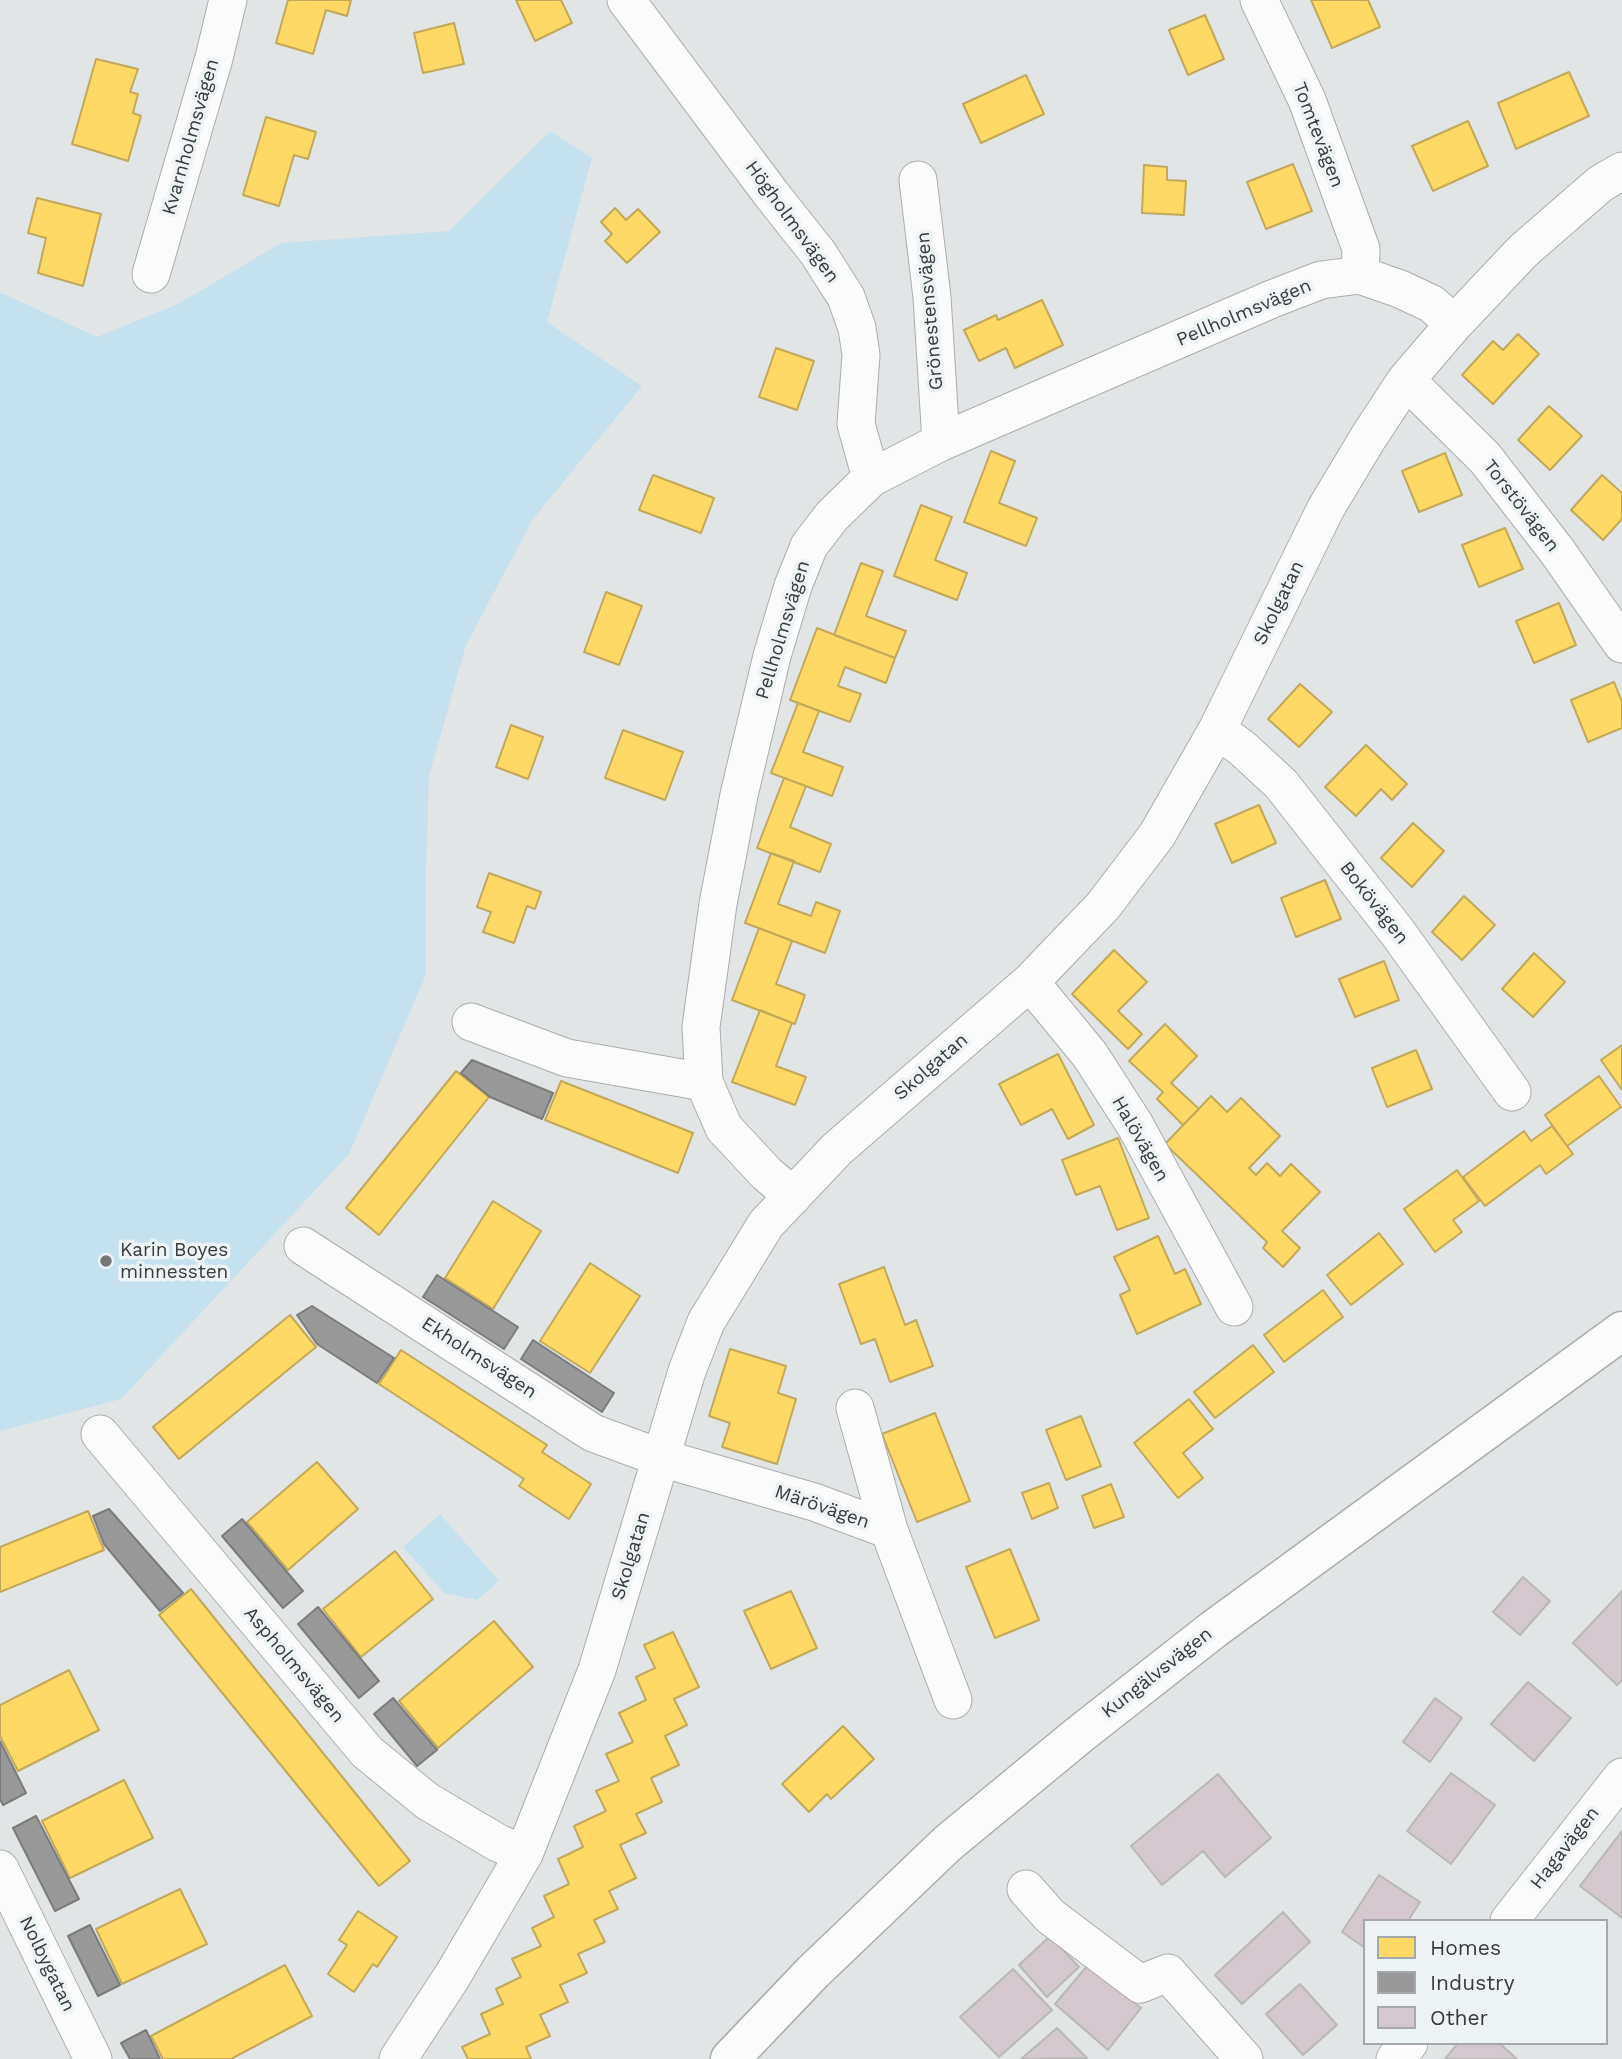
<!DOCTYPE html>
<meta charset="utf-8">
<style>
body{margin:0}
#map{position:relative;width:1622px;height:2059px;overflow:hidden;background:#e2e5e6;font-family:"Work Sans",sans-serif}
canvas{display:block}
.legend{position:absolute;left:1363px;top:1919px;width:245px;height:126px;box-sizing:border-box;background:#eef3f6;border:2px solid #a5a9ab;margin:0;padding:9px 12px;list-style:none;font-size:21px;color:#383a3b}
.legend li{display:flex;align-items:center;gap:14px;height:35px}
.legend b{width:35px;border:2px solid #a5a9ab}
</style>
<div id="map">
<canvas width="1622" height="2059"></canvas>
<ul class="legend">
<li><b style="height:19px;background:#ffd966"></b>Homes</li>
<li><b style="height:19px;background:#999"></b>Industry</li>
<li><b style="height:19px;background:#d4c7ce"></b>Other</li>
</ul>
</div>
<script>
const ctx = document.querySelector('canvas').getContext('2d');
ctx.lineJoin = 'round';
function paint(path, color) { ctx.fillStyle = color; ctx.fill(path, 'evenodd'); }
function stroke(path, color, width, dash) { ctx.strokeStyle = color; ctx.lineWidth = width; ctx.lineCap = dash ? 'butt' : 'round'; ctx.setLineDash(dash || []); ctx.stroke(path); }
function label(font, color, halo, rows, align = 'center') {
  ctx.font = font + ' "Work Sans",sans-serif'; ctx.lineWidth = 7; ctx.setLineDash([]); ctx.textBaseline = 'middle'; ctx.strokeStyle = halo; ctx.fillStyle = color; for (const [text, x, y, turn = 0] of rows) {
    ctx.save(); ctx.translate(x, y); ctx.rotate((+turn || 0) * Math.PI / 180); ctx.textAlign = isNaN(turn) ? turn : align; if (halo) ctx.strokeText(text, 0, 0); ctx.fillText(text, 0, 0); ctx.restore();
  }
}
paint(new Path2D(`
 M550 131 592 158 547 322 642 386 533 519 466 645 429 776 426 871V975L349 1154 121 1399 0 1431V295L2 293 97 337 178 304 281 243 449 231Z
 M440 1514 499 1581 477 1600 444 1593 403 1547Z`), '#c5e1ed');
const homes = new Path2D(`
 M288 0H351L347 16 326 10 313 54 276 43Z
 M516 0H561L572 23 535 41Z
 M1311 0H1368L1380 27 1332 48Z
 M1205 15 1224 59 1188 75 1169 30Z
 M454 23 464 64 423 73 414 33Z
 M96 59 138 69 130 92 138 94 133 113 141 116 128 161 72 144Z
 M1569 72 1589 116 1516 149 1498 103Z
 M1026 75 1044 114 981 143 963 104Z
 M266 117 316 132 308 159 294 155 279 206 243 195Z
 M1468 121 1488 166 1433 191 1412 146Z
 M1293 164 1312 211 1266 229 1247 182Z
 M1144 165 1167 167V180L1186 181 1184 215 1142 213Z
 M37 198 101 214 83 286 38 273 46 238 28 233Z
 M615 208 626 220 638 209 660 232 627 263 605 241 612 234 601 222Z
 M1042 300 1063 345 1015 368 1006 348 979 361 964 330 996 315 998 320Z
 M1518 334 1539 354 1493 404 1462 375 1493 341 1503 350Z
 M776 348 814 361 797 410 759 397Z
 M1549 406 1582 436 1550 470 1518 440Z
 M991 451 1015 461 999 503 1037 518 1026 546 964 522Z
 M1445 453 1462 495 1419 512 1402 471Z
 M653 475 714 498 701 533 639 510Z
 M1602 475 1622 493V519L1603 540 1571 510Z
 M921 505 952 517 935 560 967 573 957 600 894 576Z
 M1505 528 1523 569 1479 587 1462 545Z
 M861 563 883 571 866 616 906 631 895 658 834 635Z
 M606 592 642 606 619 665 584 652Z
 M1559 603 1576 645 1534 663 1516 621Z
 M817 628 895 658 886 683 845 667 838 686 861 694 850 722 790 700Z
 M1614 682 1622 702V728L1588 742 1571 700Z
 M1300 684 1332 712 1299 747 1268 719Z
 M798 703 819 711 803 752 843 767 832 796 771 773Z
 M511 725 543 737 528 779 496 767Z
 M623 730 683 752 665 800 605 778Z
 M1366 745 1407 784 1392 800 1381 789 1356 816 1325 787Z
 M784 778 806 786 790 827 831 844 820 872 757 848Z
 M1259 805 1276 843 1232 863 1215 824Z
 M1413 823 1444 851 1412 887 1381 858Z
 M771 853 794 861 778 904 811 916 816 902 840 911 825 953 745 923Z
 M489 873 541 892 535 909 527 906 514 943 483 932 491 912 477 907Z
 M1325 880 1341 919 1296 937 1281 898Z
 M1464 896 1495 925 1462 960 1432 932Z
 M759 928 792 941 776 984 805 995 795 1024 732 1000Z
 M1114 950 1147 982 1118 1011 1142 1034 1128 1049 1072 994Z
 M1534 953 1565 982 1533 1017 1502 989Z
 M1384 961 1399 1000 1355 1017 1339 979Z
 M760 1010 792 1023 776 1066 806 1077 795 1105 732 1082Z
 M1165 1024 1197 1056 1171 1083 1199 1109 1183 1125 1157 1099 1163 1092 1129 1061Z
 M1622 1045V1090L1601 1060Z
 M1416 1050 1432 1089 1387 1107 1372 1068Z
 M1058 1054 1094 1125 1068 1139 1052 1109 1021 1125 999 1084Z
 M456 1071 489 1097 379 1235 346 1208Z
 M1599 1076 1621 1107 1567 1146 1545 1115Z
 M561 1081 693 1133 678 1173 545 1120Z
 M1211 1096 1227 1112 1241 1098 1280 1136 1249 1168 1256 1175 1267 1163 1280 1176 1291 1164 1320 1192 1282 1231 1300 1248 1283 1267 1263 1248 1267 1242 1165 1144Z
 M1552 1126 1573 1154 1546 1174 1540 1165 1485 1206 1463 1177 1524 1131 1531 1141Z
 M1118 1138 1149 1218 1117 1230 1100 1186 1076 1195 1062 1160Z
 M1457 1170 1479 1201 1453 1220 1462 1232 1435 1252 1404 1209Z
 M493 1201 541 1231 493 1309 445 1278Z
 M1379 1233 1403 1264 1351 1305 1327 1275Z
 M1158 1236 1175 1274 1185 1269 1201 1304 1137 1334 1120 1295 1130 1290 1114 1257Z
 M590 1263 640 1296 590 1373 540 1341Z
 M884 1267 905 1325 916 1320 933 1366 890 1382 875 1339 861 1344 839 1284Z
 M1323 1290 1343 1317 1284 1362 1264 1335Z
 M290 1315 316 1347 179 1459 153 1427Z
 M1253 1345 1274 1372 1215 1418 1194 1392Z
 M730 1349 786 1366 778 1393 796 1399 777 1464 722 1447 730 1423 709 1416Z
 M401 1350 547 1445 542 1452 591 1484 569 1519 519 1486 524 1479 379 1384Z
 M1189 1399 1213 1429 1183 1453 1203 1478 1178 1498 1134 1443Z
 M935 1413 970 1501 917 1522 882 1434Z
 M1081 1416 1101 1466 1066 1480 1046 1430Z
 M317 1462 358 1509 288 1570 247 1522Z
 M1049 1483 1058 1508 1032 1519 1022 1493Z
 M1111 1484 1124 1517 1094 1528 1082 1496Z
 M88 1511 104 1550 0 1592V1547Z
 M1010 1549 1039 1620 995 1638 966 1567Z
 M395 1551 433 1599 361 1657 323 1609Z
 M191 1589 410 1861 379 1886 159 1615Z
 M791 1591 817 1648 771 1669 744 1611Z
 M494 1621 533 1667 438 1748 399 1701Z
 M673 1632 699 1687 674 1699 687 1725 665 1736 679 1765 651 1778 662 1802 636 1814 646 1833 620 1845 636 1878 609 1891 618 1909 594 1920 605 1942 578 1954 587 1973 560 1985 568 2002 540 2015 550 2036 526 2047 531 2059H468L462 2047 490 2034 481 2014 503 2004 496 1989 521 1977 512 1959 541 1946 532 1928 554 1917 544 1896 569 1884 558 1859 583 1847 574 1826 606 1811 596 1791 619 1781 606 1754 633 1742 619 1713 646 1700 636 1677 655 1668 644 1645Z
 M69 1670 99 1730 18 1771 0 1736V1705Z
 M843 1726 874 1759 831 1799 827 1794 809 1812 782 1784Z
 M124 1780 153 1838 70 1878 42 1821Z
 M180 1889 207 1944 122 1984 96 1929Z
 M358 1911 397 1937 377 1967 373 1964 354 1992 328 1974 347 1945 339 1940Z
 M285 1965 312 2016 231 2059H163L151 2036Z`);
paint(homes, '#ffd966');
stroke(homes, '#c3a959', 2);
const industry = new Path2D(`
 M472 1060 553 1093 542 1119 490 1097 461 1073Z
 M437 1275 518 1327 504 1349 423 1297Z
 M312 1306 394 1358 377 1383 317 1344 297 1315Z
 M533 1340 614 1393 602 1412 521 1359Z
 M109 1509 183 1593 160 1611 104 1544 93 1516Z
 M242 1519 303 1591 283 1608 222 1536Z
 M318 1607 379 1681 359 1698 298 1624Z
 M393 1698 437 1750 417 1766 374 1714Z
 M0 1741 26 1793 3 1805 0 1799Z
 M36 1816 79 1899 55 1911 13 1828Z
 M90 1925 120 1985 98 1996 68 1936Z
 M146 2030 160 2059H130L121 2043Z`);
paint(industry, '#999');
stroke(industry, '#7c7c7d', 2);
const building = new Path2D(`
 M1523 1577 1550 1601 1520 1635 1493 1612Z
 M1622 1591V1680L1617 1685 1573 1643Z
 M1528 1682 1571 1718 1534 1761 1491 1724Z
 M1435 1698 1462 1718 1430 1762 1403 1742Z
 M1451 1773 1495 1805 1451 1864 1407 1831Z
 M1218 1774 1271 1838 1225 1877 1203 1851 1162 1885 1131 1846Z
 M1622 1831V1918L1580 1886Z
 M1379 1875 1420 1902 1408 1921H1365V1948L1342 1932Z
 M1283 1912 1310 1942 1242 2004 1215 1975Z
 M1050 1936 1079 1967 1047 1997 1019 1965Z
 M1088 1965 1141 2008 1108 2050 1055 2004Z
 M1013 1969 1052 2010 999 2057 960 2017Z
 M1300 1984 1337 2025 1303 2055 1266 2014Z
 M1057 2028 1087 2058 1021 2059Z
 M1458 2043H1499L1517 2059H1445Z`);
paint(building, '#d4c7ce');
stroke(building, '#b8b8b9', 2);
const minor = new Path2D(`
 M626 0 772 195 818 253 846 297 857 328 861 355 856 424 871 478
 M1259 0 1307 100 1361 249 1360 275
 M918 180 932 297 941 442
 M151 274 214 58 228 0
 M1406 380 1485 458 1557 551 1622 644
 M1217 730 1242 748 1281 784 1398 933 1512 1092
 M1030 982 1090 1055 1135 1125 1234 1307
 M471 1022 567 1058 704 1082
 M793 1196 767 1174 724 1128 704 1082 701 1027 718 904 739 795 772 656 793 586 809 546 832 516 871 478 941 442 1272 299 1321 280 1360 275 1400 289 1432 304 1454 324
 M303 1246 593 1433 661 1458 814 1502 889 1530 953 1700
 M855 1408 889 1530
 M100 1434 367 1752 427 1801 498 1843 524 1854
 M0 1869 93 2059
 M1026 1889 1050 1916 1140 1984 1168 1973 1244 2059
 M1509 1921 1622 1777
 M398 2059 453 1975 524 1854 597 1670 687 1371 706 1322 766 1224 837 1149 1030 982 1103 906 1157 835 1217 730 1326 508 1368 438 1406 380 1454 324 1523 251 1600 184 1622 171
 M1395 2059 1409 2043`);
const secondary = new Path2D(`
 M730 2059 813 1972 948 1843 1079 1735 1214 1629 1622 1331`);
stroke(minor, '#aaadae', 39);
stroke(secondary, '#aaadae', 41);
stroke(minor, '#fbfbfb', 37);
stroke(secondary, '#fbfbfb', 38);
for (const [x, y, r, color] of [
 [106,1261,7,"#747677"]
]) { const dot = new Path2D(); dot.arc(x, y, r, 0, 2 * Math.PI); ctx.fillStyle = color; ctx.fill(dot); stroke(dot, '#eef3f6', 2.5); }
label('19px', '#383a3b', '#eef3f6', [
 ["Tomtevägen",1318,135,69],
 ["Kvarnholmsvägen",191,137,-74],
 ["Högholmsvägen",792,222,54],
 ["Grönestensvägen",930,311,-95],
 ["Pellholmsvägen",1244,313,-23],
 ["Torstövägen",1521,506,52],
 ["Skolgatan",1279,603,-64],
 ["Pellholmsvägen",783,630,-73],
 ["Bokövägen",1374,903,52],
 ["Skolgatan",931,1067,-41],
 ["Halövägen",1140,1139,60],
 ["Ekholmsvägen",479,1358,33],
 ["Märövägen",822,1507,19],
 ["Skolgatan",631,1556,-73],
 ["Aspholmsvägen",294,1665,50],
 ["Kungälvsvägen",1157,1673,-38],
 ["Hagavägen",1565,1848,-52],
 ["Nolbygatan",47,1964,64]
]);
label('19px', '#383a3b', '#eef3f6', [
 ["Karin Boyes",120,1250],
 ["minnessten",120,1272]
], 'left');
</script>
